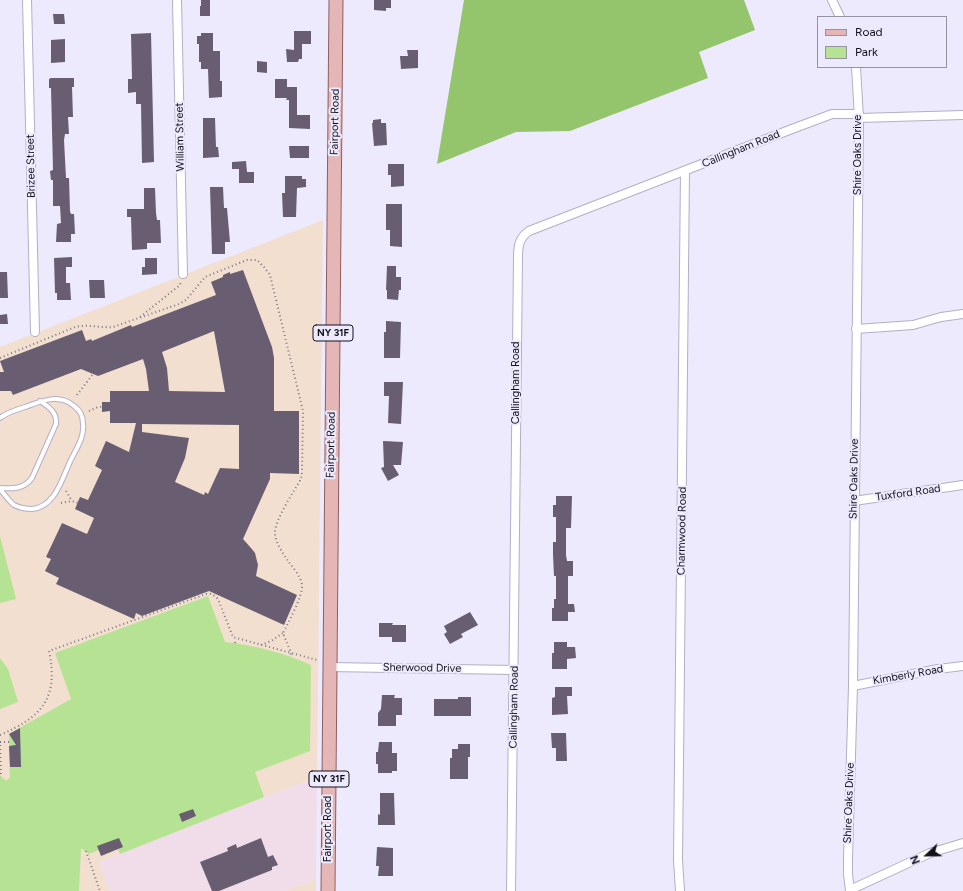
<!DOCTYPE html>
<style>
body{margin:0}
#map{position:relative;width:963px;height:891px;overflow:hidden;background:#edeafd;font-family:Figtree,sans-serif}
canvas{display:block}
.legend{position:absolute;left:817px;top:16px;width:130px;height:52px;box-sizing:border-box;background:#edeafd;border:1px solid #9593a2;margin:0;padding:5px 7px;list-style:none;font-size:12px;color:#121119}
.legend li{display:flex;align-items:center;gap:8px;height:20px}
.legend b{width:20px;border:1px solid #9593a2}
.north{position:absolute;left:907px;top:835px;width:40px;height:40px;-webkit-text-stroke:3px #edeafd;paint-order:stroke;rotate:248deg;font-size:11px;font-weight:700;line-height:16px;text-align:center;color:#121119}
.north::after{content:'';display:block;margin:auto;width:14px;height:18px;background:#121119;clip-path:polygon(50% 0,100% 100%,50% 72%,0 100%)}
</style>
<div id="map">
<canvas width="963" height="891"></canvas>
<ul class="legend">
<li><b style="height:5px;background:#e4b7b6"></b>Road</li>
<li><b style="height:11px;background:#b6e393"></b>Park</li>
</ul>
<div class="north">N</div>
</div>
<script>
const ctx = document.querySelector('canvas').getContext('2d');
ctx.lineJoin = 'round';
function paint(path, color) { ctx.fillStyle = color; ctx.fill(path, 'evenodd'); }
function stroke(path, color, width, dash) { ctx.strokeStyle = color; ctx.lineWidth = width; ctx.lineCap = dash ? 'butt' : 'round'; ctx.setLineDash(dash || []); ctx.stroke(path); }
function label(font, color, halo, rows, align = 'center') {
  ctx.font = font + ' Figtree,sans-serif'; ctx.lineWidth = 4; ctx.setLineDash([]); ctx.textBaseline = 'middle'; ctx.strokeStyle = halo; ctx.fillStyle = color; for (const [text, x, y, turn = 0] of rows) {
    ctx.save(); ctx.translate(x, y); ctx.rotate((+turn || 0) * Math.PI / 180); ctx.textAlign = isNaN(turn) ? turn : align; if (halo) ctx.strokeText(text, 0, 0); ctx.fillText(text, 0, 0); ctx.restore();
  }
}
paint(new Path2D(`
 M317 777 316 879 284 891H110L99 862Z`), '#f1dcea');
paint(new Path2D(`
 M323 220 317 777 99 862 110 891H0V347Z
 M316 879V891H284Z`), '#f2dfcf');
paint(new Path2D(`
 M0 536 16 599 0 603Z
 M208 596 225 642C254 645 285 653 311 665L310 751 255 772 264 797 120 854 118 849 99 850 89 854 81 848 79 891H0V775L6 781 10 777 9 734 71 699 55 653Z
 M0 658 8 669 18 702 0 709Z`), '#b6e393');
paint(new Path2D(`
 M464 0H744L755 30 699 52 708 78 570 131 516 132 437 164Z`), '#94c46b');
paint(new Path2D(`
 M201 0H210V16H200V6H201Z
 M374 0H391V8H386V11L374 10Z
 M53 14H64L65 24H54Z
 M294 31H311V44H302V59H299L298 62H287L286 49 294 50Z
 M151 33 154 162 142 163 141 104H136V92L128 93V79H132L131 34Z
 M201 33H213V51H220V81H222V97L209 98 208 69H201V62H199V44H197V36H201Z
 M65 39V62L51 63V40Z
 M407 50H418V68L401 69 400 56H408Z
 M257 61 267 62V73L257 72Z
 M51 78H74V87H72L73 117H68L69 134H65L64 140 66 178H69L70 211 71 214H74L75 234H71V242H56L57 224 61 223 60 206H53V180H51L50 171 53 170 51 88H49V79Z
 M275 79H287V87H297V115H310V129L289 128V100H286L287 98H275Z
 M203 118H215L216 147H218L219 157 203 158Z
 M381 119V123H386L387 145 374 146 372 123H373V120Z
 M289 146H309V158H290Z
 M246 161 247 172H254V183H239V169H232V162Z
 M388 164H404V186L391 187V175H388Z
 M285 176H302V179H306V187L297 188 296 217H283L282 193H285Z
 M210 187H223L224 208H227L230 242H225V254H212Z
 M144 188H155L156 213 157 220H160L161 243H147V249L132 250 131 217H127V209H144Z
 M386 204H402V247L390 246V230H386Z
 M72 257V267H66V283H70L71 300H57V293H55L54 258Z
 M145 258H157V274L142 275V267H145Z
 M387 266H396V277H401V290H399L398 300 387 299V290H386Z
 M243 270 272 347 274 358V411H299V474L270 473V479L243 539 251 548 255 553 258 565 256 576 297 595 284 625 209 591 142 616 136 613 134 619 56 584 59 578 45 571 51 559 46 557 62 523 87 534 94 518 75 509 80 497 88 500 102 470 95 466 106 441 129 452 136 423H110V411L102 412V402H110V391H149L146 369 143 359 98 376 81 369 13 395 11 391H0V372H4L0 361 82 330 86 341 91 339 92 341 131 325 132 327 216 295 211 282 223 277V275L230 272V274ZM214 331 225 392 169 391 167 368 162 352ZM142 424 239 425V469L220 468 208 494 205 492 204 495 175 482 185 458 189 438 142 432Z
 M0 272H7L8 298H0Z
 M89 280H104L105 298H90Z
 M7 314 8 324H0V315Z
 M386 321 401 322 400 358H384V332H386Z
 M384 382H403L401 424 388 423 389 396H384Z
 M383 441 403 442 401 465H393L399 475 388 481 381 468 384 467Z
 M556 496H572L571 528H566V555L567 561H573V576H568V604H574L575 612H568V621H552V608H554V599H556V576H554L553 555V542H556V517H553V505H556Z
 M470 612 478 625 461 634 463 637 450 644 444 634 447 632 444 626Z
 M379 623H393L392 625H406V642H392V637H379Z
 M554 642H567V647H575L576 658 567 659V669H552V653H554Z
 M555 687H572V696H567L568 714 552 715V698L555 697Z
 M382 695H395L394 698H402V715H396V726H378V713L381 709Z
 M458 697H471V716H434V699H458Z
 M20 728 21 767H10L9 746 16 745 9 734Z
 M551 733H566L567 761H556V748H552Z
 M379 742H392V753H397V771H392V773H378V764H376V752H378Z
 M458 744H470V757H468V779H450V758H452V749H458Z
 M380 793H394L395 825H378V814L380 815Z
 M193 809 196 816 182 822 179 814Z
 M119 838 123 847 101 856 97 846Z
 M261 838 268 857 273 855 278 865 272 867V870L219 891H212L200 862 228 851 227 848 236 844 237 848Z
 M377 847 393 848V876H378L379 866H376Z`), '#695e71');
const lane = new Path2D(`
 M0 418C8 412 16 410 25 407 42 401 59 393 74 406 80 410 83 417 83 424 85 438 74 452 69 464 61 482 54 507 32 509 26 509 20 508 14 505 9 501 4 494 0 489
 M0 488C13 489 24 489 32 478L56 424C57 412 49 407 40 401`);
const street = new Path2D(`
 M27 0 35 332
 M177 0 183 274
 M832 0 840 17
 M859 118 963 115
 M856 329 913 325 941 317 963 314
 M854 501 963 485
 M329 667 514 670
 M853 686 938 669 963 666
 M850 890 930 853 963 843
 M511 891 518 258C518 246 519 238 529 231L792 129 832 114H858
 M680 891 678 860 685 171
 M850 891 848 874V858L853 686 859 118 856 67`);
const primary = new Path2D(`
 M328 891 336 0`);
stroke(lane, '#b3afc6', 6);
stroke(street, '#b3afc6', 10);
stroke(primary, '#8f5e5f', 15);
stroke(new Path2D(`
 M140 317 180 285 181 281
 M0 358 75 327C88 324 100 328 113 327L179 304 186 300 205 277 247 260H257L264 267 270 275 303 411 302 472 301 479C294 491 274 521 275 534 276 544 283 553 288 561 293 568 301 576 302 585 303 596 288 623 283 633L291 653 290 657
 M77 395 93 374
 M89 411 98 407H102
 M66 491 72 501
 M61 503 72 501 78 503
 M235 643 236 639
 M261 645 271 641 283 633
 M0 735C42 717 59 698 49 651L206 594C211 593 214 595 218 599L233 637 317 660
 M0 741 1 776
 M0 742H9
 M86 851 100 891`), '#7a7885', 2, [1, 3]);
stroke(lane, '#fff', 4);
stroke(street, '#fff', 8);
stroke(primary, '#e4b7b6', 13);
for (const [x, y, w] of [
 [333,333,40],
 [329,779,40]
]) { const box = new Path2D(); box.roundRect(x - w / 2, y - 8, w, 16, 3); ctx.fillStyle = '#edeafd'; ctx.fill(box); stroke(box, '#121119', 1); }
label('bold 10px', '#121119', null, [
 ["NY 31F",333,333],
 ["NY 31F",329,779]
]);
label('11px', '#121119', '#edeafd', [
 ["Fairport Road",335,122,-89],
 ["William Street",180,137,-91],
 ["Callingham Road",741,149,-22],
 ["Shire Oaks Drive",858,155,-90],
 ["Brizee Street",31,166,-91],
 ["Callingham Road",516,383,-90],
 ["Fairport Road",331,445,-89],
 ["Shire Oaks Drive",854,479,-89],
 ["Tuxford Road",908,493,-8],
 ["Charmwood Road",682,531,-89],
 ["Sherwood Drive",422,668,1],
 ["Kimberly Road",908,675,-10],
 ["Callingham Road",514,707,-89],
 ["Shire Oaks Drive",849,803,-88],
 ["Fairport Road",328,829,-90]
]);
</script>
